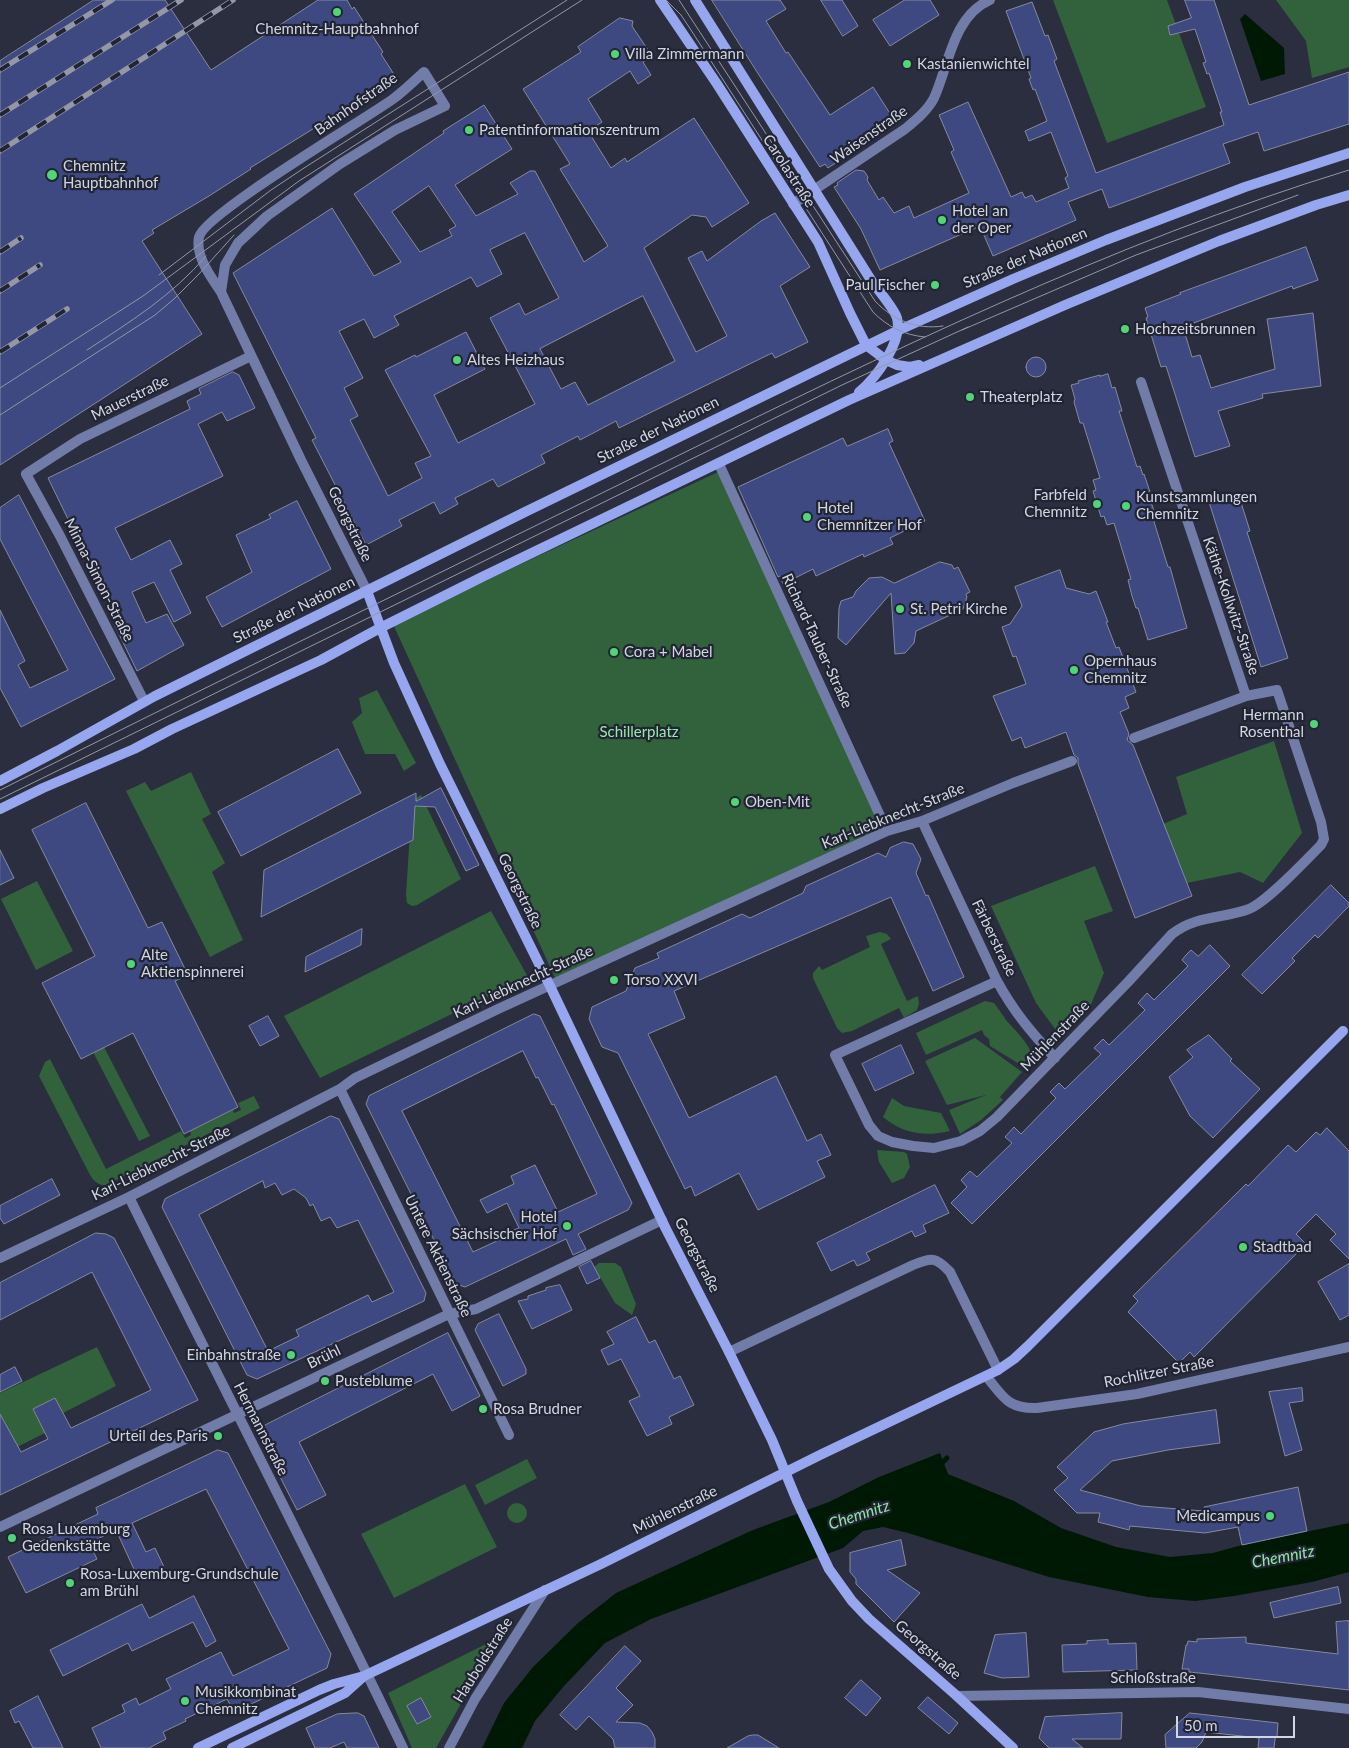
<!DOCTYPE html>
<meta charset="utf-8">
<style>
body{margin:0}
#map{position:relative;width:1349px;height:1748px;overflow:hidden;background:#2a2e3e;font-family:Lato,sans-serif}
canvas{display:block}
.scale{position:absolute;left:1176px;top:1716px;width:119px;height:22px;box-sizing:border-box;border:2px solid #d3d6e0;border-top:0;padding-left:6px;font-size:15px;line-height:18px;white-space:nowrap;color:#d3d6e0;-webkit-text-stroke:4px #202433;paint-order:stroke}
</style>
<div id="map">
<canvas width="1349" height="1748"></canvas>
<div class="scale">50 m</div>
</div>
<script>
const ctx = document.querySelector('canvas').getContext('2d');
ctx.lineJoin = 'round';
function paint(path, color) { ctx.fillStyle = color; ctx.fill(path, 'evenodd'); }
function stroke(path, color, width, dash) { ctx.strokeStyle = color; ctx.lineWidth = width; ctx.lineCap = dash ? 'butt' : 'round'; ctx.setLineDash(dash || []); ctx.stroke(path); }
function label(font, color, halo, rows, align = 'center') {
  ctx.font = font + ' Lato,sans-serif'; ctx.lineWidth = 4.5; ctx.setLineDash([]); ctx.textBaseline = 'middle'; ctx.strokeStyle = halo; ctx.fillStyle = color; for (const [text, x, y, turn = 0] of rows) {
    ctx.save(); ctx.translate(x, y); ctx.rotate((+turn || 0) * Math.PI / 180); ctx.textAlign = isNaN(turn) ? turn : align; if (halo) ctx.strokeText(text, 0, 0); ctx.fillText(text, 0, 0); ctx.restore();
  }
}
paint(new Path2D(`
 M1053 0H1167L1206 107 1107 143Z
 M1276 0H1349V67L1312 78 1306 41Z
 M718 472 882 828 556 980 393 624Z
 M377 690 416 763 404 771 395 754H365L352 722 362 713 359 698Z
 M1274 741 1302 833 1263 883 1240 872 1187 883 1163 824 1187 814 1176 777Z
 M191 772 211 814 202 819 225 863 212 872 243 940 210 957 126 791 145 782 151 791Z
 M421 795 461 879 417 905 412 906 407 903 406 895 412 800Z
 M1095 866 1113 911 1084 921 1104 973 1090 1007 1074 1025 1055 1029 1036 1003 991 906Z
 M37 881 73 951 36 970 1 899Z
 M491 911 528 977 320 1078 284 1016Z
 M880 932 887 934 891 939 881 944 907 1001 918 996 919 1004 917 1010 904 1018 899 1008 852 1031 842 1033 837 1028 813 978V973L819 966 822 970 870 947 866 936Z
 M985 1001 994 1003C998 1008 1002 1014 1006 1020 1016 1032 1031 1044 1033 1060L1028 1067H1024L990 1046 989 1039 984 1035 982 1030 926 1055 916 1033Z
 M975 1038 1022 1072 1000 1097 1003 1100 981 1120 960 1134 949 1110 986 1095 947 1105 925 1061Z
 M104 1047 150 1136 139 1141 93 1052Z
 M50 1059 106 1169 181 1131 185 1138 191 1135 190 1131 233 1110 234 1113 241 1110 238 1103 254 1096 260 1108 106 1185C98 1186 94 1181 90 1175L39 1076 45 1062Z
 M892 1098 904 1106 941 1113 950 1131C925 1137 903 1134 883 1117Z
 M877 1150 904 1152 907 1154 910 1167 904 1178 892 1183 879 1162Z
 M599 1263H615L621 1267 636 1304 632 1315 615 1303 594 1267Z
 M97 1347 116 1386 63 1413 55 1398 33 1409 45 1433 17 1447 0 1414V1393Z
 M527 1459 537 1478 485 1505 475 1485Z
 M465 1484 497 1547 394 1598 361 1534Z
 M507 1513a10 10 0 1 1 20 0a10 10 0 1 1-20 0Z
 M498 1638 436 1748H412L388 1693Z`), '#31623b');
paint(new Path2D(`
 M1245 14 1284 48 1285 74 1261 81 1240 19Z
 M940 1453 948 1474 1014 1501 1061 1528 1116 1547 1170 1557 1213 1553 1242 1545 1349 1523V1572L1312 1582 1234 1596 1195 1601 1148 1597 1049 1577 908 1533 883 1527 863 1531 843 1548 651 1619 605 1643 564 1686 535 1721 522 1748H482L504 1703 533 1667 578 1623 616 1593 753 1530 829 1502 879 1477Z`), '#001904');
stroke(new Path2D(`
 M939 1466 947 1458`), '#001904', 5);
const building = new Path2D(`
 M94 0H165L211 70 318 0H347L352 9 354 7 363 21 383 52 381 54 395 76 315 126 316 127 250 168 251 169 209 196 152 230 154 233 142 241 202 334 0 465V61Z
 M712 0H780L786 9 766 21 786 53 788 52 830 115 873 87 893 118 849 148 852 152 828 168 825 164 820 167 757 72Z
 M821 0H842L858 26 843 36Z
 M905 0H930L939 15 890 46 873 20Z
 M1185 0H1214L1249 105 1349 72V124L1264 151 1258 132 1223 144 1230 163 1109 208 1102 189 1068 202 1076 220 993 256 980 226 880 270 861 229 834 187 838 185 837 183 856 170 864 171 868 177 867 180 879 200 883 197 894 213 909 206 914 218 969 193 951 152 954 150 939 115 968 102 1011 197 1022 192 1025 198 1032 195 1036 202 1069 188 1065 178 1068 176 1051 132 1029 141 1025 131 1047 121 1035 89 1033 90 1029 79 1031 78 1006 11 1032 2 1045 36 1048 35 1057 59 1054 61 1096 173 1224 125 1220 112H1222L1209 73 1207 74 1203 63 1206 62 1195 29 1170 35 1168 26 1191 18Z
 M620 18 633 21 632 26 652 56 643 62 651 75 638 84 630 71 588 99 602 122 588 131 611 168 625 158 627 162 694 118 749 203 712 227 706 217 692 215 644 248 696 352 727 336 688 258 702 251 707 261 761 221 775 213 810 267 780 286 808 342 775 358 772 353 619 428 616 421 580 440 578 436 541 455 545 463 498 487 493 479 455 498 458 504 440 514 434 502 399 520 402 526 366 545 312 440 316 438 233 273 332 208 374 276 401 262 354 194 444 133 443 131 484 105 512 149 455 185 476 216 518 194 510 183 530 171H535L584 262 608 246 560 169 570 164 523 89 581 52 578 47ZM429 186 456 226 449 230 452 236 420 252 392 212ZM525 233 559 298 525 315 519 303 490 318 535 404 458 443 434 395 485 369 466 332 416 357 415 355 385 370 431 456 415 463 422 478 388 496 350 420 358 416 344 388 363 378 339 331 364 319 374 338 399 325 394 316 471 277 477 287 502 274 490 250ZM643 296 675 361 588 405 575 382 561 389 540 349Z
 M1306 247 1318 280 1293 289 1292 286 1183 327 1192 357 1200 355 1211 388 1275 369 1267 319 1313 313 1321 386 1262 394 1263 398 1218 411 1230 446 1195 457 1166 366 1161 367 1146 318 1148 317 1145 308 1181 294 1180 293Z
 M1026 367a10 10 0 1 1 20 0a10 10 0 1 1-20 0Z
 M233 372 239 375 255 408 227 421 222 412 198 424 223 476 115 528 131 560 170 540 182 564 170 570 191 613 174 622 154 582 132 592 146 623 167 614 184 645 137 671 114 624 118 622 48 478 190 409 187 401 201 394 199 389Z
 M1108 374 1112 388 1115 387 1122 411H1119L1137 467 1140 466 1143 475 1144 474 1153 501 1151 502 1154 511 1151 512 1168 567H1170L1187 628 1148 640 1138 608H1136L1132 596 1128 580 1131 579 1114 523 1107 525 1104 516 1101 517 1093 491 1096 490 1093 480 1100 478 1083 423H1080L1074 402 1075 399 1071 385 1079 383 1078 381 1100 375V376Z
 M888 429 893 441 889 443 925 521 890 538 893 544 864 557 863 554 816 576 813 569 783 584 780 576 778 577 738 487 843 438 847 446Z
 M1238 493 1250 531 1247 532 1288 658 1261 667 1209 502Z
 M19 495 115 679 21 727 0 688V610L25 661 18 665 30 688 68 670 0 539V508Z
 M297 501 331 569 222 627 206 597 252 572 236 535 271 518 269 515Z
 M940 562 952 565 954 569 958 567 970 592 966 594 967 597 963 609 916 631 914 643 905 653 895 654 891 593 846 645 838 638 839 608 841 601 853 597 856 591 869 578 882 577 894 583Z
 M1060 570 1066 588 1089 594 1096 591 1108 622H1106L1116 648 1119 647 1136 692 1125 697 1129 708 1120 712 1129 734 1127 740 1133 745 1192 896 1135 918 1078 764V758L1074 755 1066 732 1025 748 1021 737 1012 741 993 696 1026 684 1016 656 1013 657 1002 627 1010 624 1022 606 1015 587Z
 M338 749 361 793 241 856 218 812Z
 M441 788 479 865 466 871 435 807 415 806 413 840 261 917 264 870 416 793V801Z
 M86 803 148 928 162 922 188 975 175 981 238 1107 184 1134 133 1033 81 1059 42 983 95 956 32 830Z
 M904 842 913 844 921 859 916 873 926 896 928 895 964 977 933 991 891 897 674 991 685 1018 648 1034 689 1118 776 1076 807 1141 821 1134 831 1155 817 1161 825 1177 758 1210 739 1173 695 1196 691 1186 685 1189 618 1053 602 1047 589 1019 592 1007 626 991 635 968 659 958 657 953 742 914 750 918 803 893 806 886 878 853 886 857 890 848Z
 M0 850 14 878 0 885Z
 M1331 885 1349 903V906L1318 938 1315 935 1292 958 1295 961 1262 994 1242 975Z
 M362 929 361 945 305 972 306 957Z
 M1210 945 1230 966 972 1224 951 1203 967 1187 961 1180 970 1171 977 1177 1012 1143 1005 1137 1014 1127 1021 1134 1056 1098 1050 1092 1059 1083 1065 1089 1101 1054 1094 1048 1103 1039 1109 1045 1145 1010 1138 1003 1147 993 1154 1000 1188 966 1182 960 1186 955 1191 950 1198 956Z
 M534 1014 540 1016 632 1203 628 1210 578 1234 586 1249 573 1255 566 1239 465 1287 456 1284 366 1104 369 1096ZM523 1051 536 1078 538 1077 552 1105 554 1104 597 1194 558 1212 535 1165 511 1176 514 1184 480 1200 487 1213 507 1203 519 1228 511 1231 512 1234 473 1252 402 1111Z
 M268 1016 279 1036 260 1046 249 1026Z
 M1209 1035 1232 1059 1230 1061 1260 1089 1213 1138 1190 1116 1169 1077 1193 1057 1187 1050Z
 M901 1045 914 1073 875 1091 862 1064Z
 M331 1116 339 1119 426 1293 424 1301 257 1379 247 1375 162 1207 165 1199ZM263 1181 265 1188 275 1183 282 1195 294 1189 306 1198 310 1206 313 1204 321 1221 330 1217 337 1228 358 1220 394 1292 372 1302 368 1295 296 1330 299 1336 268 1351 199 1215Z
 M1327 1128 1349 1151V1259L1330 1240 1336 1234 1316 1214 1296 1234 1306 1244 1194 1357 1190 1352 1179 1363 1128 1312 1138 1301 1133 1296 1246 1184 1248 1186 1288 1145 1296 1152 1316 1132 1320 1135Z
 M52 1179 60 1195 4 1224 0 1218V1206Z
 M935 1185 949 1213 923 1225 926 1232 915 1237 912 1231 866 1253 870 1260 864 1263 857 1266 854 1260 831 1271 817 1243Z
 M96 1233 106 1234 114 1238 198 1400 0 1495V1414L21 1452 48 1439 33 1409 55 1398 71 1428 151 1390 92 1272 0 1320V1283Z
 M591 1261 600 1278 587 1284 579 1267Z
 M1349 1264V1315L1340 1320 1318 1282Z
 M560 1285 572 1310 532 1329 518 1301 528 1299V1296L546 1290V1288Z
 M499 1314 526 1369V1374L503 1386 475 1330 478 1324Z
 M636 1317 649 1343 655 1340 674 1379 680 1376 694 1405 669 1417 672 1424 647 1436 629 1401 640 1396 621 1359 608 1365 601 1350 614 1344 607 1332Z
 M448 1333 480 1396 452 1411 433 1374 299 1442 326 1495 297 1510 256 1430Z
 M15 1367 22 1381 0 1392V1375Z
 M1302 1388 1303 1401 1289 1403 1302 1450 1285 1456 1269 1392Z
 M1216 1410 1220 1443 1168 1450 1112 1461 1080 1490 1141 1506 1204 1511V1507L1298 1487 1307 1531 1242 1545 1238 1527 1205 1533 1130 1526 1129 1530 1098 1522 1100 1513H1077L1054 1490 1068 1478 1057 1467 1094 1432 1123 1424Z
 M218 1450 228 1453 314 1621 331 1654 327 1668 247 1706 246 1703 233 1710 227 1699 185 1719 186 1721 163 1732 166 1739 149 1748H101L92 1728 125 1712 122 1705 136 1698 139 1705 171 1689 166 1679 221 1652 233 1676 289 1649 206 1489 132 1523 146 1552 155 1548 164 1567 138 1578 116 1530 89 1543 97 1559 26 1593 8 1557 98 1514 96 1508Z
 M901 1540 906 1565 887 1570 920 1593 894 1622 856 1584V1579L850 1572V1553Z
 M1338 1587 1341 1603 1274 1618 1270 1603Z
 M194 1596 216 1641 206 1647 193 1622 132 1651 128 1643 63 1676 50 1650 142 1604 149 1618Z
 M1349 1621V1690L1199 1673 1189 1672V1669H1182L1186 1645H1187L1188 1641 1197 1642V1639L1246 1637V1643L1338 1654 1336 1622Z
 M1026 1633 1029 1677 1002 1678 984 1673 995 1635Z
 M1108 1640V1644L1136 1643 1137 1670 1063 1672 1062 1645 1087 1644V1641Z
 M625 1646 641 1661 616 1688 633 1705 616 1722 640 1723 647 1726 652 1732 655 1739V1748H615L613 1739 589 1716 576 1730 560 1715Z
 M861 1680 881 1698 866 1716 845 1698Z
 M38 1696 63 1748H33L19 1721 15 1723 10 1711Z
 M928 1697 958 1723 949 1734 918 1708Z
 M421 1698 431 1717 417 1724 407 1706Z
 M358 1713 364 1716 379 1748H347L344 1742 330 1748H315L306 1728 337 1714Z
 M1122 1713 1121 1739H1072L1083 1748H1049L1039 1738 1045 1717Z
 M1190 1713 1278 1723 1277 1736 1275 1739 1274 1748H1258L1259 1738 1206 1732 1202 1742 1196 1748H1166L1165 1735Z
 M753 1735H758L779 1748H727L748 1736Z`);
paint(building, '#3e4881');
stroke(building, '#858a9e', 1);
stroke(new Path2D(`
 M793 204 905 129C916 120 928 110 934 98 949 65 953 16 990 0
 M221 292 225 265 238 243 267 216 340 164 395 130 445 106 424 72C414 81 404 91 393 99 364 120 204 214 199 237 195 256 211 277 221 292L301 460 367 591
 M1141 382 1246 696
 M719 464 887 831
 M144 701 60 536 26 474 80 439 251 356
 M922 821 997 981C1014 1012 1031 1032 1055 1058
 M997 981 835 1055 869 1125 878 1136 892 1142 913 1146 934 1148 961 1141 980 1131 997 1117 1128 982 1172 934C1197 915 1222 919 1249 909 1268 901 1305 861 1321 845L1324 839 1321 822 1277 690 1246 696 1134 738
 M340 1089 509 1435
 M129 1197C220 1381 314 1563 403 1748
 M0 1258 129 1197 340 1089 355 1078 498 1009 887 831 922 821 1013 783 1072 761
 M729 1352 913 1265C932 1257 936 1257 950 1272L998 1370
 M986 1376C1003 1396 1007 1409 1037 1408L1137 1394 1349 1347
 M0 1527 449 1314 476 1309 662 1220
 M957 1696 1198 1692 1349 1709
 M449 1748 475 1699 545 1590`), '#717ca9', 10);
stroke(new Path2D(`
 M660 0 717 84 818 242 850 313 866 345 886 360 897 365 910 367 919 365
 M695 0 871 280C877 289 894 308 897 318 903 342 876 378 859 392
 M367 591 394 663 440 764 550 986 666 1229 729 1352 772 1440 797 1501 829 1569 852 1601 869 1619 957 1696 1013 1748
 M0 781 57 751 155 696 525 512 897 331 1013 279 1106 240 1245 187 1349 153
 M0 809 43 788 134 749 172 729 321 660 380 628 482 577 849 400 1065 305 1219 241 1316 205 1349 195
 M198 1748 319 1690 334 1684 364 1676 601 1564 822 1454 998 1370 1014 1359 1028 1346 1343 1031
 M232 1748 345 1693 364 1676`), '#97a7ef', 10);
stroke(new Path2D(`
 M666 0 681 15 689 27 873 312C888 327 904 335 925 337
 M679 0 875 301C893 320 916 330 943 326
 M159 275 271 190 304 168 567 0
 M962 330 1136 255 1298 195
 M87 350C130 322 173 295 206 256
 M0 388 143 296 299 181 582 0
 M0 415 155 315 174 299 199 274 234 235
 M0 790C220 680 442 572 663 463 885 354 1111 243 1349 170
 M0 799 842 385 968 327`), '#9497a4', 1);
const rail = new Path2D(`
 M0 70 112 0
 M0 115 181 0
 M0 151 233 0
 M0 252 21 238
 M0 291 40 265
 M0 352 67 309`);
stroke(rail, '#9497a4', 5.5);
stroke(rail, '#202433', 4, [11]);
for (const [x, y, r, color] of [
 [337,12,5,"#50d674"],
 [615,54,5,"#50d674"],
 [907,64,5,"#50d674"],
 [469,130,5,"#50d674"],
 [52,175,6,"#50d674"],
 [942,220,5,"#50d674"],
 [935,285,5,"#50d674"],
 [1125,329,5,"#50d674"],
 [457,360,5,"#50d674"],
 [970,397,5,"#50d674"],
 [1097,504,5,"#50d674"],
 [1126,506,5,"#50d674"],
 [807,517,5,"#50d674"],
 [900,609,5,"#50d674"],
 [614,652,5,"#50d674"],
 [1074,670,5,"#50d674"],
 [1314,724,5,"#50d674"],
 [735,802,5,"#50d674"],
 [131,964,5,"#50d674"],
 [614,980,5,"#50d674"],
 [567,1226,5,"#50d674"],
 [1243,1247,5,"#50d674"],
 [291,1355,5,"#50d674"],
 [325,1381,5,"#50d674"],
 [483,1409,5,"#50d674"],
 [218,1436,5,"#50d674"],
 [1270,1516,5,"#50d674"],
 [12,1538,5,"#50d674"],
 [70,1583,5,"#50d674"],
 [185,1701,5,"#50d674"]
]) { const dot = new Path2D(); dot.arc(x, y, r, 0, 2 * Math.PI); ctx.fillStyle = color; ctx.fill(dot); stroke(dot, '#202433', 2); }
label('15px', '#d3d6e0', '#202433', [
 ["Chemnitz-Hauptbahnhof",337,29,"center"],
 ["Villa Zimmermann",625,54],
 ["Kastanienwichtel",917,64],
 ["Patentinformationszentrum",479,130],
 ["Chemnitz",63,166],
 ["Hauptbahnhof",63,183],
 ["Hotel an",952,211],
 ["der Oper",952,228],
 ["Paul Fischer",925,285,"right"],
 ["Hochzeitsbrunnen",1135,329],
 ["Altes Heizhaus",467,360],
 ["Theaterplatz",980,397],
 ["Farbfeld",1087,495,"right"],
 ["Chemnitz",1087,512,"right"],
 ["Kunstsammlungen",1136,497],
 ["Chemnitz",1136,514],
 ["Hotel",817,508],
 ["Chemnitzer Hof",817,525],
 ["St. Petri Kirche",910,609],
 ["Cora + Mabel",624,652],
 ["Opernhaus",1084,661],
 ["Chemnitz",1084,678],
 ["Hermann",1304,715,"right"],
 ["Rosenthal",1304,732,"right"],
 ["Oben-Mit",745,802],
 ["Alte",141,955],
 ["Aktienspinnerei",141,972],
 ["Torso XXVI",624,980],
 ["Hotel",557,1217,"right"],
 ["Sächsischer Hof",557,1234,"right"],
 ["Stadtbad",1253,1247],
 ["Einbahnstraße",281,1355,"right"],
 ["Pusteblume",335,1381],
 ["Rosa Brudner",493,1409],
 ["Urteil des Paris",208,1436,"right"],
 ["Medicampus",1260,1516,"right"],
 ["Rosa Luxemburg",22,1529],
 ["Gedenkstätte",22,1546],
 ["Rosa-Luxemburg-Grundschule",80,1574],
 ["am Brühl",80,1591],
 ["Musikkombinat",195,1692],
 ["Chemnitz",195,1709]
], 'left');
label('15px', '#d3d6e0', '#202433', [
 ["Bahnhofstraße",356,104,-35],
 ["Waisenstraße",869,135,-35],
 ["Carolastraße",789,171,57],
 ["Straße der Nationen",1025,258,-23],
 ["Mauerstraße",130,398,-26],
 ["Straße der Nationen",658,430,-26],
 ["Georgstraße",350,524,64],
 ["Minna-Simon-Straße",99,580,63],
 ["Käthe-Kollwitz-Straße",1231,606,71],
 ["Straße der Nationen",294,610,-26],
 ["Richard-Tauber-Straße",817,641,65],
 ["Karl-Liebknecht-Straße",893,816,-22],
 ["Georgstraße",520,891,64],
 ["Färberstraße",994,938,64],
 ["Karl-Liebknecht-Straße",523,982,-25],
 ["Mühlenstraße",1055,1036,-46],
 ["Karl-Liebknecht-Straße",161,1163,-26],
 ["Georgstraße",697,1255,63],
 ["Untere Aktienstraße",438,1256,64],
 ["Brühl",324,1357,-26],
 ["Rochlitzer Straße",1159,1372,-11],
 ["Hermannstraße",261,1429,63],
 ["Mühlenstraße",675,1510,-26],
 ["Georgstraße",928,1650,41],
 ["Hauboldstraße",483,1660,-58],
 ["Schloßstraße",1153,1678]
]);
label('15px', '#96eaa6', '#202433', [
 ["Schillerplatz",639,732]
]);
label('italic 16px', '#90e4a0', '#202433', [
 ["Chemnitz",859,1515,-18],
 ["Chemnitz",1283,1557,-11]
]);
</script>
